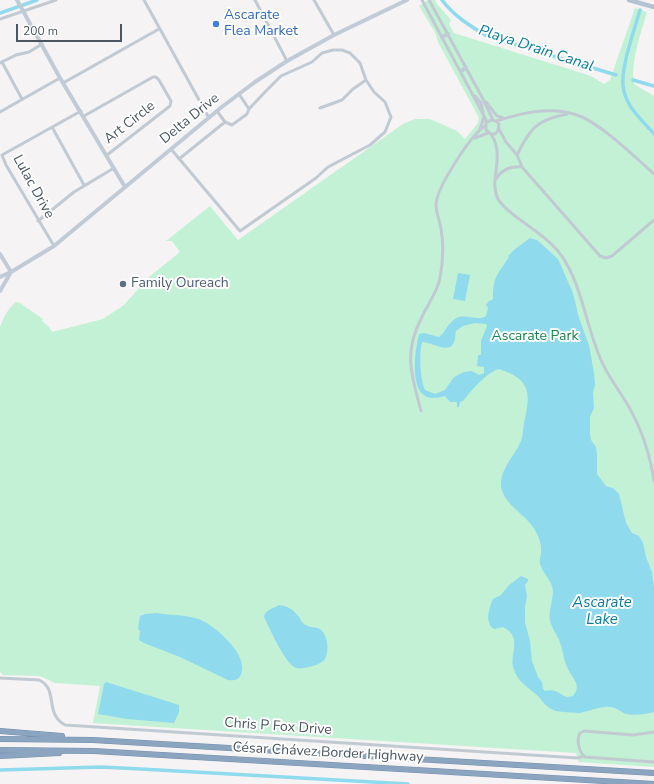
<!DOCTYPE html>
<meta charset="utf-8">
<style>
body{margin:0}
#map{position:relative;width:654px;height:784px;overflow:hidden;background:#f5f3f3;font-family:"Nunito Sans",sans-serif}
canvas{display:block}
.scale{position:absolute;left:16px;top:24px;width:106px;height:18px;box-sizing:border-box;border:2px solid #4a5661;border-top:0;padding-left:5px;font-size:12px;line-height:14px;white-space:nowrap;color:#4a5661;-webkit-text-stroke:3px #fff;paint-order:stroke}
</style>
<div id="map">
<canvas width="654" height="784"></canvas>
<div class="scale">200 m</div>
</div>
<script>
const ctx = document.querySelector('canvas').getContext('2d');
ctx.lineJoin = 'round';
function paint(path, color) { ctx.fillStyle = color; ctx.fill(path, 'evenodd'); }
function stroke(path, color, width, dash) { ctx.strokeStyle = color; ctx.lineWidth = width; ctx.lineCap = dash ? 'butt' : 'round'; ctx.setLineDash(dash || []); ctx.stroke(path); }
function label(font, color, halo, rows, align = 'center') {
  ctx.font = font + ' "Nunito Sans",sans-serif'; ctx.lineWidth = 4; ctx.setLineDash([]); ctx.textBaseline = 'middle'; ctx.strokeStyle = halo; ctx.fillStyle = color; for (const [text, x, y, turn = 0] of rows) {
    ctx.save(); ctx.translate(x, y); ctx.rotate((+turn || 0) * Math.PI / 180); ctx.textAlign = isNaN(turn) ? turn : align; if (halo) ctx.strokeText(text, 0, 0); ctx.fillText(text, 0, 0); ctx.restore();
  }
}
paint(new Path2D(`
 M428 0H435L437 4 451 20 449 24 454 33 591 76 604 84 610 80 635 8 647 12C641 33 630 63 634 84L654 96V767L579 762 576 753 93 723 100 686 55 683 40 676 3 675 0 672V327C4 317 8 308 16 302L20 303 43 319 42 321 49 327 52 332 103 319 124 305 149 277 180 252 172 241H166L210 206 238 240 403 124 415 119H430L457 131 465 139 478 123 479 118 438 42 435 32 419 6Z`), '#c3f1d5');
paint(new Path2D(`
 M530 238 537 240 558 259 573 293 579 318 589 345 594 373 595 384 593 393 594 408 590 417V434L591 440 596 447 597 455V474L606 486 613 488 619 494 626 523 632 533 639 536 643 543 646 557 652 572 654 587V712C645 714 636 716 627 714 621 713 617 707 610 707 601 706 590 711 580 713 578 713 559 712 556 711 547 708 544 703 538 696 529 688 518 682 514 670 508 656 524 637 503 627L495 629 492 628C485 620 489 608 493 599L501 595 509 585 521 576 528 579V581L525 585 527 596 525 607V622L530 641 532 661 538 677 542 682 543 689 545 691C557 688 558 694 567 697L573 696C583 685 571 677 567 667 563 658 563 649 559 640 557 635 553 630 551 624 547 613 553 602 553 591 552 580 543 574 540 564 539 560 541 556 541 552 542 545 539 538 536 532 528 516 510 509 503 493 495 474 513 459 520 443 523 437 523 430 524 423 531 394 531 379 499 369 487 372 471 391 463 401L460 402 459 407H457V402H450L445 396C441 397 436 398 432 398 408 396 415 350 419 334L424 333 439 337C446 332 449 320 459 317 468 315 479 321 486 316L488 308 486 305 489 301 493 299C493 276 497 276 509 257L508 256 515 249ZM475 323 486 324 487 326 481 341V355H478L477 366 484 367V373L479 375 472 371 464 372 454 377 445 390 435 394 425 390C420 381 419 353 422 342H423C432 343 448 353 453 344 456 340 455 335 456 331L463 326Z
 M458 273 470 275 465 301 453 299Z
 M279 605C288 606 293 609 299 617 300 619 302 623 304 624 310 629 318 625 323 632 328 639 329 652 325 659 321 665 300 671 294 667 283 659 270 629 264 617 265 610 274 608 279 605Z
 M157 613C171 616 190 614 203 621 217 628 249 655 241 675 238 680 234 681 228 680L180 657 144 643 139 640 140 631 138 629 140 616 145 614Z
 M106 682 179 705V712L174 723 127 719 98 714 104 684Z`), '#90daee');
stroke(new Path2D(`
 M442 0C454 16 470 26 487 36L616 75
 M640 10C635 28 621 67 623 85 624 105 642 120 654 134
 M0 13 37 0
 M633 80 654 86
 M0 770 101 767 141 769 408 784`), '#90daee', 3.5);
const highway = new Path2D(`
 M0 731 62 736
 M0 739 93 740 654 773
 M0 750 94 751 654 784
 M0 756 59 753`);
stroke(highway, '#7690ad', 6);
stroke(new Path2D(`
 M144 0 209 118
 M255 0 287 61
 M314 0 334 35
 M422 0 483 114 486 120V130L491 134H495L498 131 499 124 496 121 491 120 486 123
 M429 0 483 99 493 120
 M0 19 56 0
 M2 62 22 99
 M0 63 16 55 29 52 42 44
 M63 83 159 29
 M239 94 249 109
 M475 96 481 103 483 112
 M486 102 497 116 503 118
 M320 108 342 100 353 89 366 80
 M0 112 60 78
 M84 116 153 77H156L159 80 171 101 170 106 107 155
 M496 121C522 113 549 106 577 115 599 122 636 158 654 174
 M52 127 84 185
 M480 129 484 117
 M499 129 506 142 517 155 522 167 600 256 606 258 612 256 654 220
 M491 134C506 157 488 179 498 199 502 206 509 211 515 216 531 228 549 239 561 255 582 284 586 327 601 360 608 377 620 391 629 407 642 430 650 454 654 481
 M475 138 488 133
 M171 149 240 231 316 178 328 167 370 145 385 132 391 117 385 102 374 92 366 80 360 63 350 53 342 50H333L322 53 312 62 281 76 265 92 249 109 247 114 232 125 225 122 217 111
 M517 155C530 128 537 120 567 114
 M179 159 225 122
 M496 179C502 169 511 166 522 167
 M38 221 74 192 114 168
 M54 246 6 165 2 155 81 111
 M421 411C412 376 403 354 421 319 427 305 437 293 440 278 443 262 444 245 441 229 440 221 436 213 436 205 436 188 471 135 485 126
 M0 678 39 680C59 689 44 714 65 725L578 758 583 756
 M654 732 633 735 584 731 580 733C576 740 579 752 585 757L654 762`), '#c1cad2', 3);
stroke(new Path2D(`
 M17 0 60 78 125 187
 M442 37 448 34
 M461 71 466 68
 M0 254 11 272
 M0 277 11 272 54 246 223 106 255 82 287 61 334 35 407 0
 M0 291 11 272`), '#c1cbd6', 4);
stroke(new Path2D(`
 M629 0 654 7`), '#b3c2d1', 4.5);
stroke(highway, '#8ba5c1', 5);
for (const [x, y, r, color] of [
 [216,24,4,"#3f7fe0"],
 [123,284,4,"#5c6f8a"]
]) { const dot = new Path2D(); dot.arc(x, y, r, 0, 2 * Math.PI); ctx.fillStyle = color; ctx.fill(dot); stroke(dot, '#fff', 1.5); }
label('14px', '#366cbe', '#fff', [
 ["Ascarate",224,16],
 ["Flea Market",224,32]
], 'left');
label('14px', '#4a5661', '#fff', [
 ["Delta Drive",190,119,-39],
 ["Art Circle",130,123,-38],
 ["Lulac Drive",33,187,61],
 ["Chris P Fox Drive",278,727,4],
 ["César Chávez Border Highway",328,753,3]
]);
label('14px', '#4e5e75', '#fff', [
 ["Family Oureach",131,284]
], 'left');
label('14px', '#17864f', '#fff', [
 ["Ascarate Park",535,337]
]);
label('italic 15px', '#0c7c9b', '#fff', [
 ["Playa Drain Canal",536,49,18],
 ["Ascarate",602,603],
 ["Lake",602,620]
]);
</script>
